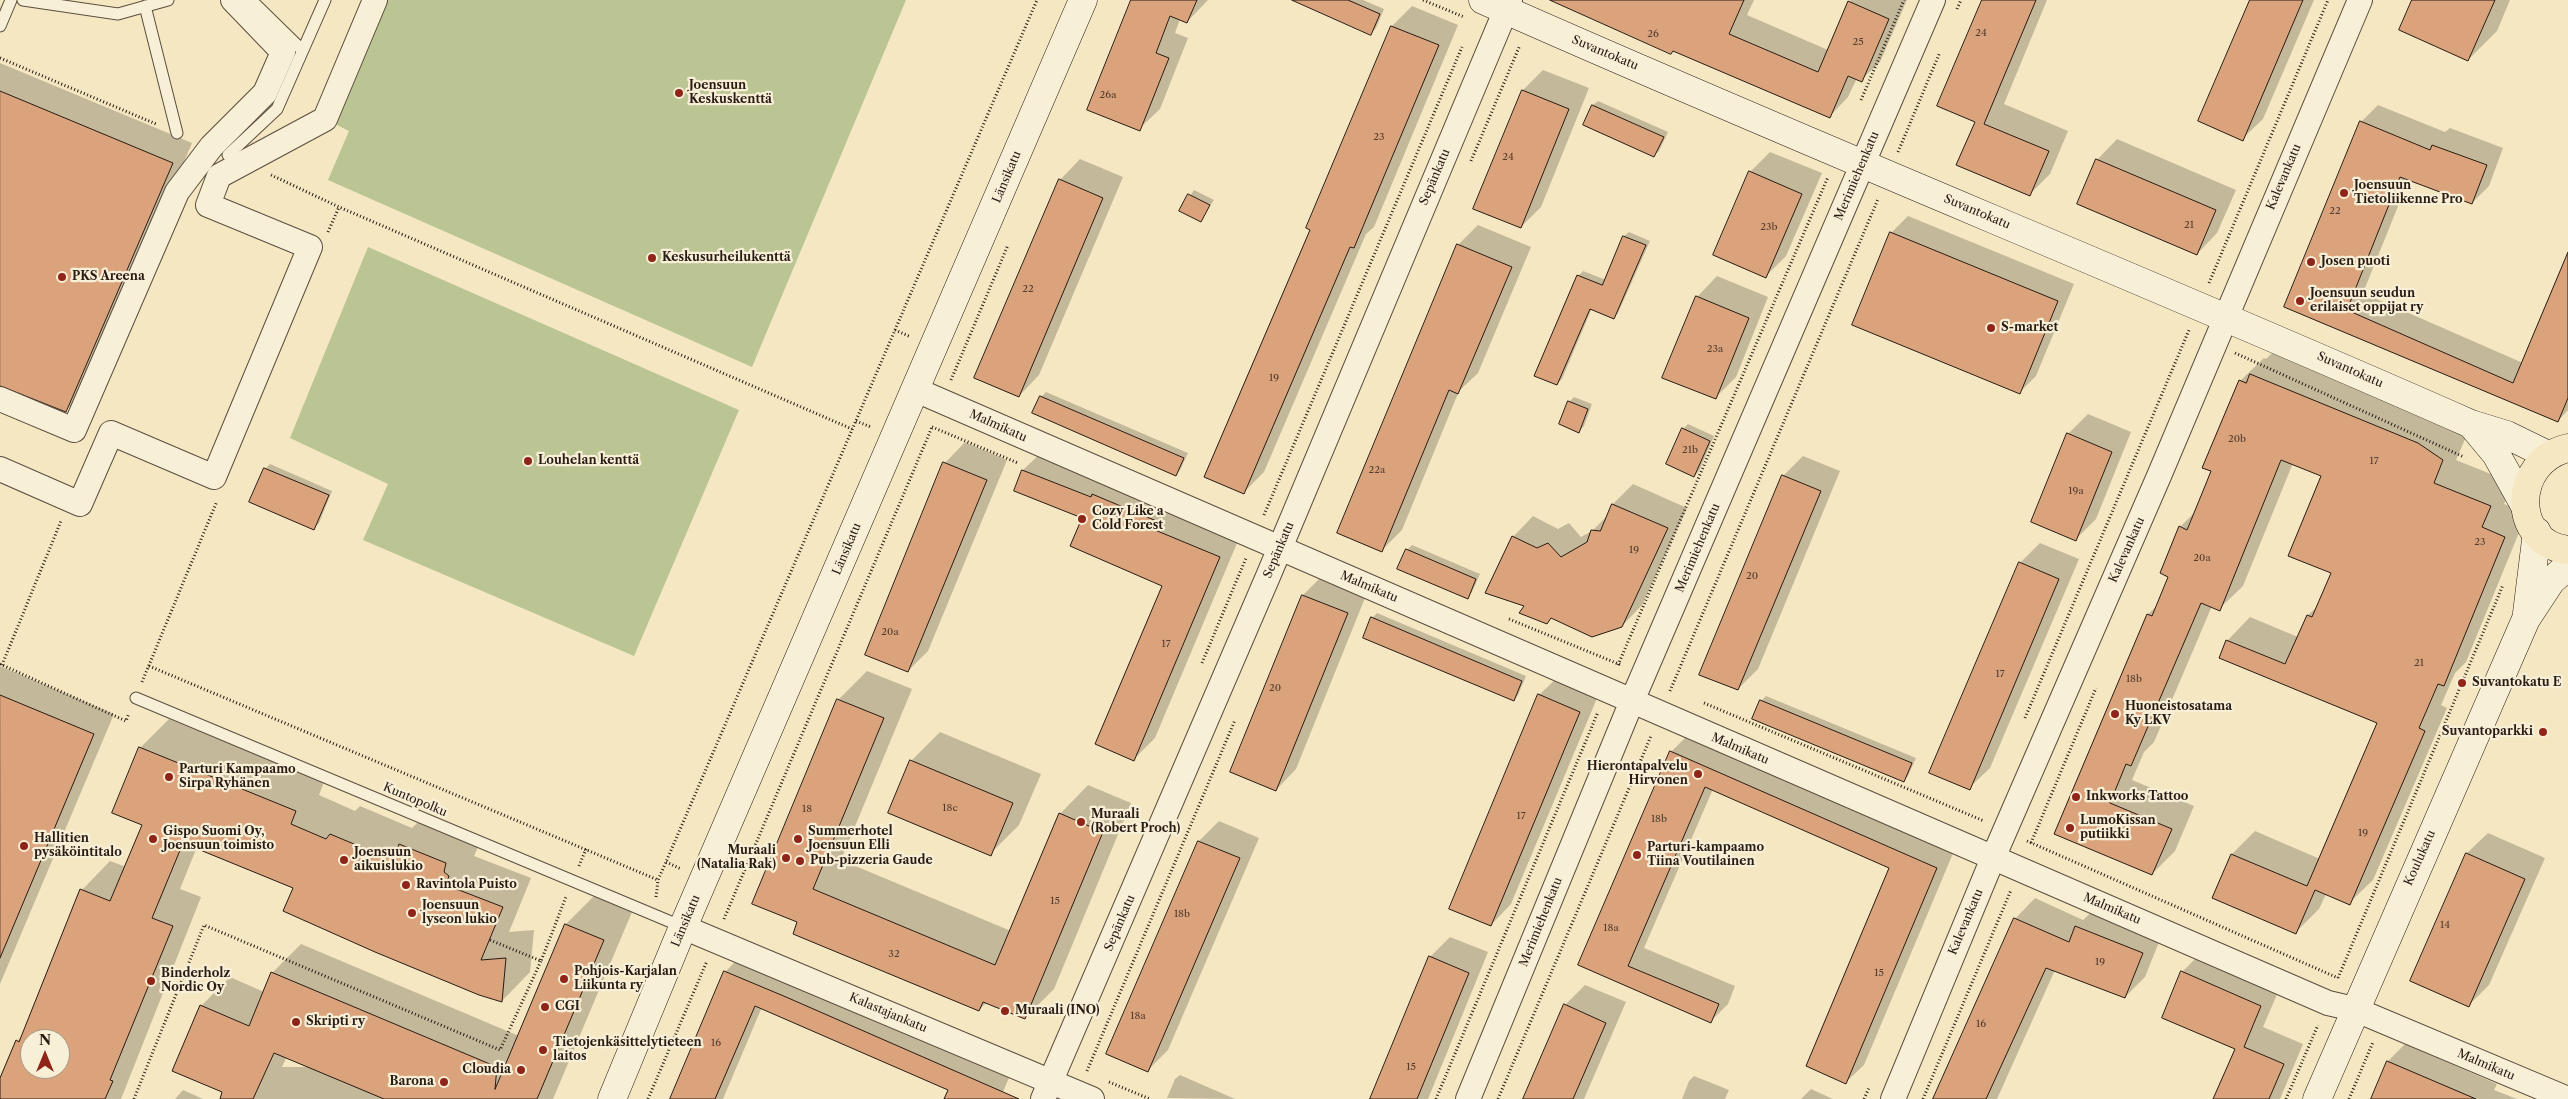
<!DOCTYPE html>
<meta charset="utf-8">
<style>
body{margin:0}
#map{position:relative;width:2568px;height:1099px;overflow:hidden;background:#f4e7c1;font-family:"Libre Caslon Text",serif}
canvas{display:block}
.north{position:absolute;left:20px;top:1029px;width:50px;height:50px;box-sizing:border-box;background:#f8efd7;border:1px solid #a49a89;border-radius:50%;rotate:0deg;font-size:14px;font-weight:700;line-height:20px;text-align:center;color:#271b14}
.north::after{content:'';display:block;margin:auto;width:18px;height:22px;background:#8f2418;clip-path:polygon(50% 0,100% 100%,50% 72%,0 100%)}
</style>
<div id="map">
<canvas width="2568" height="1099"></canvas>
<div class="north">N</div>
</div>
<script>
const ctx = document.querySelector('canvas').getContext('2d');
ctx.lineJoin = 'round';
function paint(path, color) { ctx.fillStyle = color; ctx.fill(path, 'evenodd'); }
function stroke(path, color, width, dash) { ctx.strokeStyle = color; ctx.lineWidth = width; ctx.lineCap = dash ? 'butt' : 'round'; ctx.setLineDash(dash || []); ctx.stroke(path); }
function label(font, color, halo, rows, align = 'center') {
  ctx.font = font + ' "Libre Caslon Text",serif'; ctx.lineWidth = 4.5; ctx.setLineDash([]); ctx.textBaseline = 'middle'; ctx.strokeStyle = halo; ctx.fillStyle = color; for (const [text, x, y, turn = 0] of rows) {
    ctx.save(); ctx.translate(x, y); ctx.rotate((+turn || 0) * Math.PI / 180); ctx.textAlign = isNaN(turn) ? turn : align; if (halo) ctx.strokeText(text, 0, 0); ctx.fillText(text, 0, 0); ctx.restore();
  }
}
paint(new Path2D(`
 M375 0H906L752 367 328 180 349 131 325 119Z
 M368 247 739 410 634 656 363 540 388 484 290 438Z`), '#bac593');
paint(new Path2D(`
 M1133 0H1208L1187 22 1180 19 1175 33 1188 38 1160 109 1139 129Z
 M1297 0H1363L1384 9 1376 28 1371 33Z
 M1561 0H1754L1747 15 1828 50 1851 0H1907L1880 62 1861 80 1857 78 1848 97 1830 116Z
 M1983 0H2047L2004 104 2068 131 2050 174 2029 195 1976 121Z
 M2252 0H2314L2263 119 2242 139Z
 M2414 0H2510L2497 31 2468 60Z
 M1412 6 1458 25 1374 227 1366 234 1264 472 1244 492 1312 229 1308 228 1392 26Z
 M0 63 192 143 86 390 66 410 5 385 0 396Z
 M1543 70 1589 88 1541 207 1521 227 1475 208 1523 90Z
 M1598 101 1668 132 1659 151 1654 155 1585 124 1593 105Z
 M2378 105 2445 132 2450 128 2503 148 2489 186 2472 203 2409 179 2363 293 2523 363 2568 257V410L2558 421 2286 306 2361 122Z
 M2117 139 2236 190 2217 233 2197 254 2097 160Z
 M1770 152 1822 173 1786 256 1766 276 1750 172Z
 M1080 159 1123 177 1039 375 1019 396 1060 180Z
 M1194 190 1214 200 1200 221 1181 210Z
 M1908 216 2074 284 2036 376 2020 392 1891 233Z
 M1478 225 1531 247 1478 373 1459 391 1402 530 1382 550 1458 245Z
 M1629 232 1650 241 1618 313 1614 318 1592 308 1562 379 1557 384 1578 276 1583 271 1606 280 1624 236Z
 M1717 276 1768 297 1736 377 1715 398 1697 297Z
 M2274 351 2441 420 2466 437 2456 460 2513 483 2504 504 2527 513 2466 662 2455 673 2441 705 2447 708 2373 880 2349 903 2326 894 2319 909 2296 932 2214 897 2232 854 2255 831 2320 859 2378 722 2227 641 2250 617 2298 637 2308 615 2319 605 2332 573 2322 475 2293 463 2243 586 2219 609 2212 606 2154 742 2144 752 2132 780 2194 806 2175 851 2152 874 2055 833 2148 614 2158 605 2170 576 2180 527 2197 510 2207 486 2240 381 2264 358 2266 359Z
 M1046 392 1188 453 1180 470 1176 474 1041 397Z
 M1574 397 1592 404 1584 426 1579 431 1569 402Z
 M2088 414 2131 432 2096 519 2076 539 2068 434Z
 M1688 424 1714 436 1699 471 1694 476 1683 429Z
 M965 442 1007 460 928 651 908 671 945 463Z
 M1044 450 1240 536 1155 738 1134 759 1164 585 1084 517 1023 470Z
 M1803 456 1840 471 1758 669 1738 689 1783 476Z
 M270 464 332 491 319 523 314 528 265 469Z
 M1633 484 1687 508 1642 605 1622 626 1552 617 1547 623 1525 606 1513 537 1533 516 1558 529 1569 523 1581 537 1592 531 1608 515 1613 504Z
 M2040 543 2079 559 1990 768 1969 788 2020 563Z
 M1412 545 1480 574 1472 592 1468 597 1407 550Z
 M1323 575 1367 593 1296 769 1276 790 1232 772 1303 595Z
 M1377 613 1526 676 1518 695 1513 700 1372 618Z
 M0 666 114 714 0 984Z
 M867 671 912 689 841 860 1011 931 1060 814 1088 785 1131 803 1054 989 1025 1018 987 1002 979 1010 799 922 753 903 839 699Z
 M1560 675 1600 691 1511 904 1491 925 1539 695Z
 M1766 696 1916 758 1908 776 1903 781 1761 701Z
 M169 719 324 782 319 795 355 811 360 806 412 828 419 821 478 847 474 856 531 878 509 932 534 930 530 972 502 1001 295 887 197 847 180 889 201 897 121 1099H0V1081L17 1041 23 1035 82 890 110 861 126 867 143 824 114 812 141 747ZM30 1039H60V1069H30Z
 M940 732 1041 774 1019 825 990 854 911 761Z
 M1689 734 1954 851 1864 1065 1846 1082 1891 867 1713 789 1644 948 1735 986 1728 1004 1711 1021 1580 965 1671 752Z
 M1219 821 1259 838 1168 1050 1148 1070 1108 1053 1199 841Z
 M2488 833 2545 858 2489 985 2469 1005 2412 980 2467 853Z
 M594 896 632 912 553 1099H221L224 1092 201 1006 230 977 264 992 272 973 301 944 519 1036 566 924ZM287 1056 312 1067H282Z
 M2035 898 2083 920 2097 907 2163 932 2145 977 2125 997 2055 970 1997 1099H1934L2015 919Z
 M1450 937 1488 952 1428 1099H1372L1430 957Z
 M2202 952 2281 985 2263 1027 2303 1044 2280 1099H2215L2237 1048 2182 972Z
 M741 956 1011 1073 1000 1099H946L950 1089 762 1007 723 1099H672L725 972Z
 M1585 985 1626 1002 1584 1099H1524L1565 1005Z
 M2405 1044 2497 1084 2494 1090 2517 1099H2372L2388 1061Z
 M1180 1075 1235 1099 1167 1098 1175 1079Z
 M1694 1076 1729 1090 1725 1099H1682L1689 1081Z
 M1811 1089 1833 1099H1801Z
 M183 1090 203 1099H175Z`), '#0003');
const building = new Path2D(`
 M1131 0H1197L1187 23 1170 16 1156 53 1169 58 1140 131 1087 110Z
 M1292 0H1348L1380 14 1371 35Z
 M1550 0H1744L1729 34 1818 72 1848 1 1889 19 1862 82 1848 76 1830 118 1673 51 1671 54Z
 M1982 0H2036L1984 124 2049 151 2030 196 1956 165 1975 122 1937 106Z
 M2250 0H2303L2243 141 2198 121Z
 M2412 0H2495L2468 61 2399 30Z
 M1391 26 1439 45 1354 248 1350 247 1244 494 1204 477 1310 230 1306 228Z
 M1522 90 1569 109 1521 228 1473 209Z
 M0 91 173 163 66 412 0 386Z
 M1592 105 1664 137 1654 157 1583 125Z
 M2360 121 2430 150 2432 145 2487 165 2472 204 2400 177 2347 310 2513 383 2568 252V398L2558 422 2284 307Z
 M2096 159 2216 210 2197 255 2077 204Z
 M1749 171 1802 194 1766 278 1713 255Z
 M1059 179 1103 198 1019 397 974 378Z
 M1188 194 1210 205 1201 222 1179 211Z
 M1890 232 2058 301 2020 394 1852 325Z
 M1623 236 1646 245 1614 319 1590 309 1557 385 1534 376 1577 275 1602 285Z
 M1457 244 1512 267 1458 394 1449 390 1382 552 1337 533Z
 M1696 296 1749 318 1716 399 1662 378Z
 M2250 374 2418 443 2443 460 2434 483 2491 506 2482 527 2505 537 2444 686 2438 684 2419 728 2425 731 2350 905 2315 890 2296 934 2212 898 2231 854 2307 886 2377 723 2219 658 2226 640 2285 664 2307 615 2312 617 2331 573 2288 556 2321 476 2281 460 2220 611 2201 603 2131 766 2126 764 2110 803 2172 829 2152 875 2054 834 2147 614 2152 616 2168 577 2160 573 2179 526 2187 530 2205 486 2211 471 2202 468 2239 380 2246 383Z
 M1040 396 1184 458 1176 476 1032 413Z
 M1568 401 1588 409 1579 433 1559 424Z
 M1682 428 1710 441 1694 477 1666 464Z
 M2067 433 2112 452 2076 541 2031 522Z
 M943 462 987 480 908 672 865 655Z
 M264 468 329 495 314 530 249 502Z
 M1022 470 1091 497 1092 494 1159 522 1155 530 1220 557 1134 761 1095 744 1162 586 1070 546 1082 518 1014 491Z
 M1782 475 1821 491 1738 690 1699 675Z
 M1612 504 1668 528 1622 627 1592 637 1551 618 1547 624 1519 613 1524 606 1485 593 1512 536 1537 548 1548 543 1561 557 1587 542 1591 530 1600 531Z
 M1406 549 1476 579 1468 599 1397 569Z
 M2019 562 2059 579 1970 790 1929 773Z
 M1302 595 1348 613 1276 791 1230 772Z
 M1371 617 1522 681 1514 701 1363 638Z
 M1538 694 1580 712 1491 926 1449 909Z
 M0 695 94 734 0 958Z
 M837 699 884 718 813 889 995 965 1059 813 1103 832 1025 1019 983 1002 979 1011 793 934 797 922 752 904Z
 M1760 700 1912 763 1904 782 1752 719Z
 M139 747 296 811 291 824 326 839 330 834 385 857 389 849 396 852 399 844 446 863 444 872 449 876 446 885 503 907 481 960 506 958 502 1002 479 995 375 952 283 911 293 888 183 843 152 918 173 926 110 1080 113 1081 105 1099H0V1078L16 1040 19 1042 80 889 110 901 142 825 112 813ZM30 1039H60V1069H30Z
 M1670 751 1937 868 1846 1084 1806 1066 1889 868 1705 787 1628 966 1719 1004 1711 1023 1578 965Z
 M910 760 1013 803 991 856 888 813Z
 M1198 841 1240 858 1148 1072 1106 1054Z
 M2466 853 2525 879 2469 1007 2410 981Z
 M2014 918 2069 942 2075 926 2143 953 2125 998 2046 968 1986 1099H1933Z
 M565 924 604 940 537 1099H384L274 1053 253 1099H220L222 1092 172 1071 200 1005 249 1026 271 972 497 1067 495 1089Z
 M1429 956 1469 973 1417 1099H1370Z
 M724 971 786 997 1019 1099H944L948 1090 755 1006 715 1099H670Z
 M2181 971 2261 1006 2244 1047 2284 1064 2269 1099H2213L2235 1049 2162 1018Z
 M1564 1004 1606 1023 1573 1099H1523Z
 M2387 1061 2476 1099H2371Z`);
paint(building, '#dba37c');
stroke(building, '#271b14', 1);
const lane = new Path2D(`
 M23 0 118 14 168 0
 M251 0 302 50
 M145 6 177 133
 M0 26 11 0
 M228 155 277 109 325 0
 M136 698 683 927`);
const street = new Path2D(`
 M916 390 2328 1003 2354 1009 2568 1099
 M0 399 74 430 177 192 211 147 265 93 283 52 233 0
 M0 469 80 504 111 433 214 477 310 247 208 205 219 176 325 119 375 0
 M683 927 1092 1099
 M1043 1099 1269 574 1510 0
 M1468 1099 1632 701 1933 0
 M1893 1099 1993 858 2159 476 2360 0`);
const secondary = new Path2D(`
 M1483 0C1811 146 2143 279 2471 424L2507 435 2548 455
 M2471 424 2496 454 2525 506
 M2527 613 2537 532
 M612 1099 683 927 1083 0
 M2317 1099 2526 619 2551 581 2568 566`);
const primary = new Path2D(`
 M2568 448C2512 461 2510 543 2568 550`);
stroke(lane, '#5a4e3f', 13);
stroke(street, '#5a4e3f', 26);
stroke(secondary, '#271b14', 29);
stroke(primary, '#271b14', 29);
stroke(new Path2D(`
 M1423 0 1464 17
 M1957 9 1961 0
 M0 58 156 124
 M1861 100 1904 0
 M1898 152 1940 52
 M1471 161 1520 45
 M271 175 339 207 852 429
 M328 232 339 207
 M2209 283 2328 0
 M895 330 911 337
 M2235 353 2464 457
 M951 380 1008 245
 M856 421 871 427
 M932 427 1018 463
 M1264 515 1462 47
 M1509 619 1621 665
 M1202 663 1246 558
 M0 664 126 721 129 713
 M2 665 61 521
 M1618 665 1828 177
 M149 666 658 880
 M142 682 217 501
 M1670 691 1878 199
 M1704 703 1984 821
 M2025 718 2189 330
 M2027 841 2338 978
 M2031 843 2096 688
 M666 862 681 869
 M579 866 586 849
 M656 897 658 880 666 862 1037 0
 M724 919 932 427
 M490 940 541 961 566 897
 M2338 978 2503 585
 M1087 1071 1235 720
 M1109 1082 1150 1099
 M134 1099 204 925 500 1050 541 961
 M648 1099 707 961
 M1436 1099 1598 712
 M1498 1099 1651 736
 M1864 1099 1869 1088
 M1923 1099 2011 890
 M2286 1099 2318 1025
 M2349 1099 2373 1042`), '#271b14', 3, [1, 2.5]);
stroke(lane, '#f8efd7', 11);
stroke(street, '#f8efd7', 24);
stroke(secondary, '#f8efd7', 28);
stroke(primary, '#f4e7c1', 28);
for (const [x, y, r, color] of [
 [679,93,5,"#8f2418"],
 [2344,193,5,"#8f2418"],
 [652,258,5,"#8f2418"],
 [2311,262,5,"#8f2418"],
 [62,277,5,"#8f2418"],
 [2300,301,5,"#8f2418"],
 [1991,328,5,"#8f2418"],
 [528,461,5,"#8f2418"],
 [1082,519,5,"#8f2418"],
 [2462,683,5,"#8f2418"],
 [2115,714,5,"#8f2418"],
 [2543,732,5,"#8f2418"],
 [1698,774,5,"#8f2418"],
 [169,777,5,"#8f2418"],
 [2076,797,5,"#8f2418"],
 [1081,822,5,"#8f2418"],
 [2070,828,5,"#8f2418"],
 [153,839,5,"#8f2418"],
 [798,839,5,"#8f2418"],
 [24,846,5,"#8f2418"],
 [1637,855,5,"#8f2418"],
 [786,858,5,"#8f2418"],
 [344,860,5,"#8f2418"],
 [800,861,5,"#8f2418"],
 [406,885,5,"#8f2418"],
 [412,913,5,"#8f2418"],
 [564,979,5,"#8f2418"],
 [151,981,5,"#8f2418"],
 [545,1007,5,"#8f2418"],
 [1005,1011,5,"#8f2418"],
 [296,1022,5,"#8f2418"],
 [543,1050,5,"#8f2418"],
 [521,1070,5,"#8f2418"],
 [444,1082,5,"#8f2418"]
]) { const dot = new Path2D(); dot.arc(x, y, r, 0, 2 * Math.PI); ctx.fillStyle = color; ctx.fill(dot); stroke(dot, '#f8efd7', 2); }
label('10px', '#543d2e', null, [
 ["24",1981,33],
 ["26",1653,34],
 ["25",1858,42],
 ["26a",1108,95],
 ["23",1379,137],
 ["24",1508,157],
 ["22",2335,211],
 ["21",2189,225],
 ["23b",1769,227],
 ["22",1028,289],
 ["23a",1715,349],
 ["19",1274,378],
 ["20b",2237,439],
 ["21b",1690,450],
 ["17",2374,461],
 ["22a",1377,470],
 ["19a",2076,491],
 ["23",2480,542],
 ["19",1634,550],
 ["20a",2202,558],
 ["20",1752,576],
 ["20a",890,632],
 ["17",1166,644],
 ["21",2419,663],
 ["17",2000,674],
 ["18b",2134,679],
 ["20",1275,688],
 ["18c",950,808],
 ["18",807,809],
 ["17",1521,816],
 ["18b",1659,819],
 ["19",2363,833],
 ["15",1055,901],
 ["18b",1182,914],
 ["14",2445,925],
 ["18a",1611,928],
 ["32",894,954],
 ["19",2100,962],
 ["15",1879,973],
 ["18a",1138,1016],
 ["16",1981,1024],
 ["16",716,1043],
 ["15",1411,1067]
]);
label('12px', '#271b14', '#f8efd7', [
 ["Suvantokatu",1605,53,23],
 ["Merimiehenkatu",1857,176,-67],
 ["Länsikatu",1007,177,-67],
 ["Sepänkatu",1435,177,-67],
 ["Kalevankatu",2284,177,-67],
 ["Suvantokatu",1977,212,23],
 ["Suvantokatu",2350,370,24],
 ["Malmikatu",998,426,24],
 ["Merimiehenkatu",1698,548,-67],
 ["Länsikatu",847,549,-67],
 ["Sepänkatu",1279,550,-67],
 ["Kalevankatu",2127,550,-66],
 ["Malmikatu",1369,587,23],
 ["Malmikatu",1740,749,23],
 ["Kuntopolku",415,800,23],
 ["Koulukatu",2420,858,-66],
 ["Malmikatu",2112,909,23],
 ["Länsikatu",686,921,-67],
 ["Merimiehenkatu",1541,922,-68],
 ["Kalevankatu",1966,922,-67],
 ["Sepänkatu",1120,923,-67],
 ["Kalastajankatu",888,1013,23],
 ["Malmikatu",2486,1065,23]
]);
label('bold 12px', '#271b14', '#f8efd7', [
 ["Joensuun",689,86],
 ["Keskuskenttä",689,100],
 ["Joensuun",2354,186],
 ["Tietoliikenne Pro",2354,200],
 ["Keskusurheilukenttä",662,258],
 ["Josen puoti",2321,262],
 ["PKS Areena",72,277],
 ["Joensuun seudun",2310,294],
 ["erilaiset oppijat ry",2310,308],
 ["S-market",2001,328],
 ["Louhelan kenttä",538,461],
 ["Cozy Like a",1092,512],
 ["Cold Forest",1092,526],
 ["Suvantokatu E",2472,683],
 ["Huoneistosatama",2125,707],
 ["Ky LKV",2125,721],
 ["Suvantoparkki",2533,732,"right"],
 ["Hierontapalvelu",1688,767,"right"],
 ["Hirvonen",1688,781,"right"],
 ["Parturi Kampaamo",179,770],
 ["Sirpa Ryhänen",179,784],
 ["Inkworks Tattoo",2086,797],
 ["Muraali",1091,815],
 ["(Robert Proch)",1091,829],
 ["LumoKissan",2080,821],
 ["putiikki",2080,835],
 ["Gispo Suomi Oy,",163,832],
 ["Joensuun toimisto",163,846],
 ["Summerhotel",808,832],
 ["Joensuun Elli",808,846],
 ["Hallitien",34,839],
 ["pysäköintitalo",34,853],
 ["Parturi-kampaamo",1647,848],
 ["Tiina Voutilainen",1647,862],
 ["Muraali",776,851,"right"],
 ["(Natalia Rak)",776,865,"right"],
 ["Joensuun",354,853],
 ["aikuislukio",354,867],
 ["Pub-pizzeria Gaude",810,861],
 ["Ravintola Puisto",416,885],
 ["Joensuun",422,906],
 ["lyseon lukio",422,920],
 ["Pohjois-Karjalan",574,972],
 ["Liikunta ry",574,986],
 ["Binderholz",161,974],
 ["Nordic Oy",161,988],
 ["CGI",555,1007],
 ["Muraali (INO)",1015,1011],
 ["Skripti ry",306,1022],
 ["Tietojenkäsittelytieteen",553,1043],
 ["laitos",553,1057],
 ["Cloudia",511,1070,"right"],
 ["Barona",434,1082,"right"]
], 'left');
</script>
